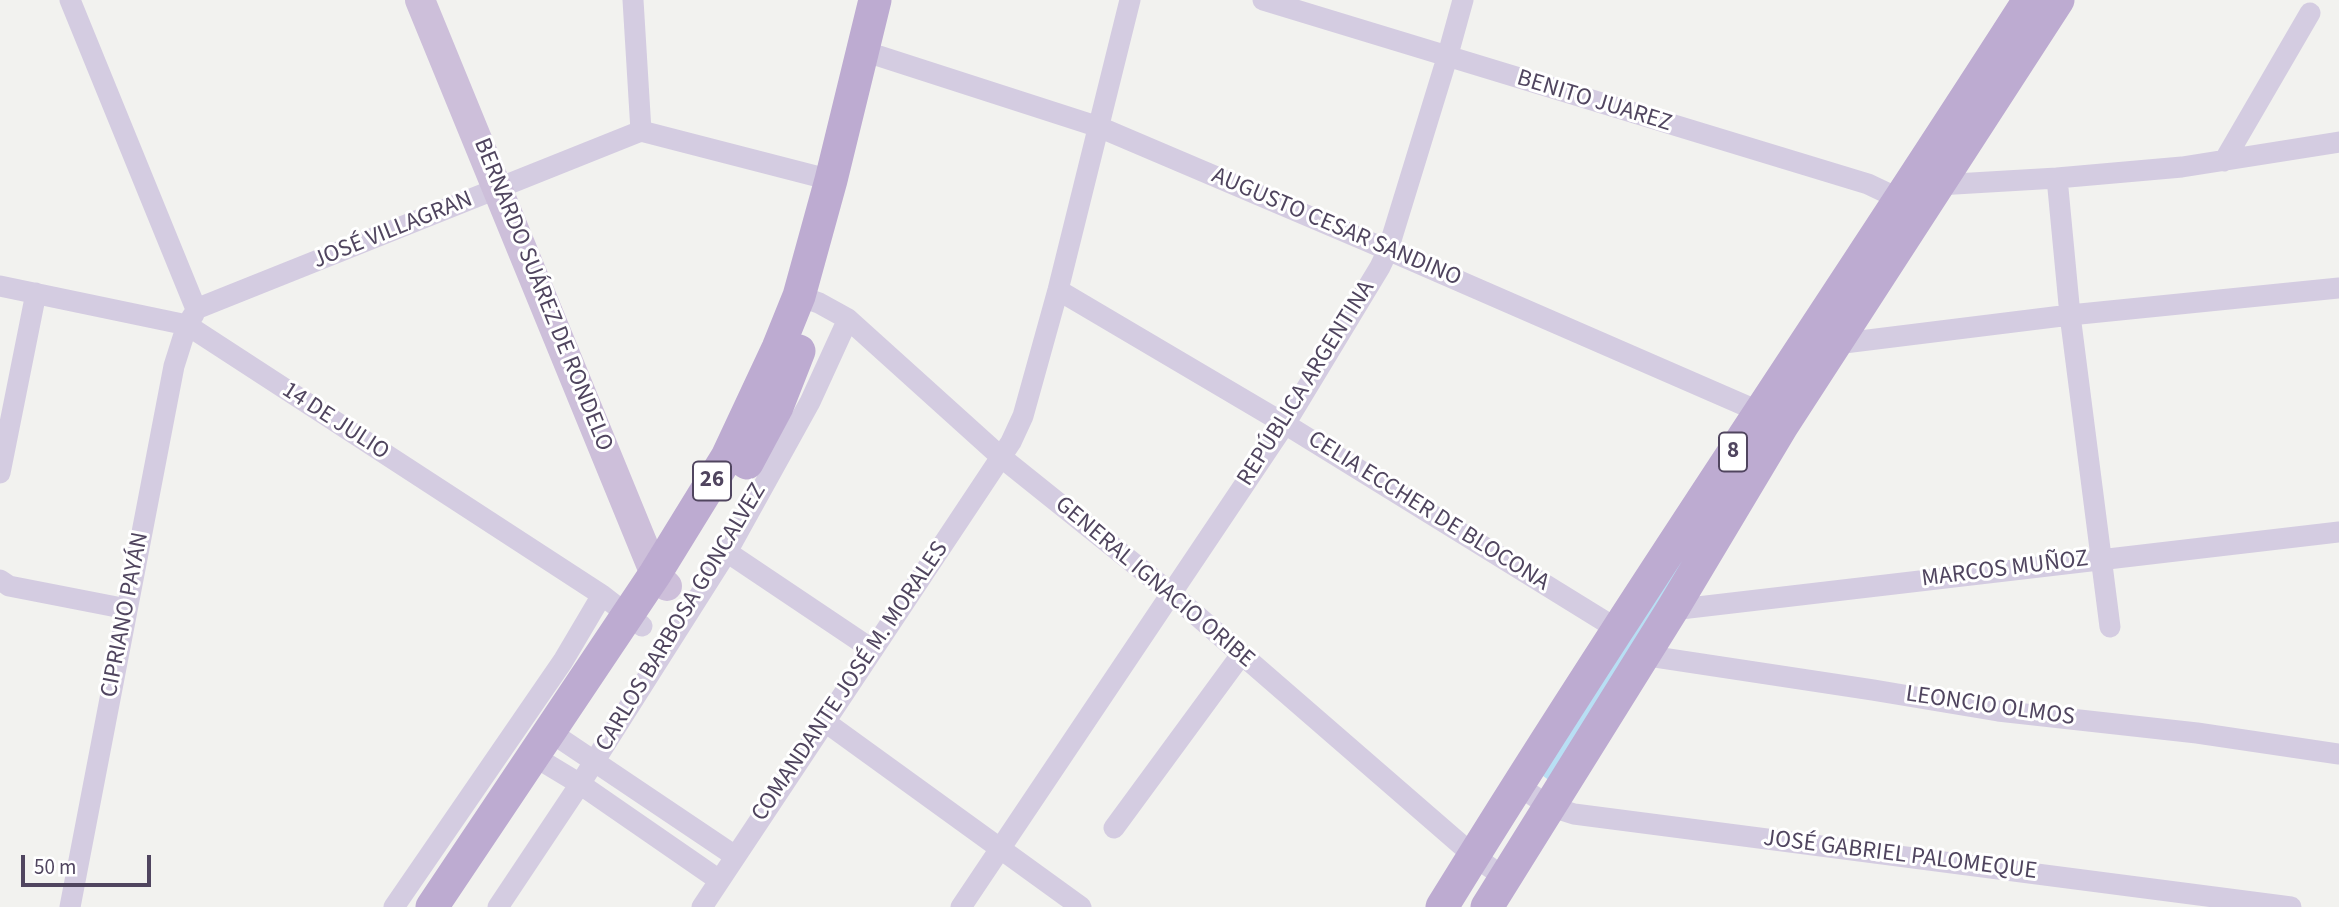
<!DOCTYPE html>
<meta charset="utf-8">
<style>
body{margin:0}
#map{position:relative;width:2339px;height:907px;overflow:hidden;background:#f2f2ef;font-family:"Source Sans 3",sans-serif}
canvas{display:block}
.scale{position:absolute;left:21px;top:855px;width:130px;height:32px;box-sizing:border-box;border:4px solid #50455f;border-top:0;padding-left:9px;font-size:21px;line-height:24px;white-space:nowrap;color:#50455f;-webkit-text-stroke:5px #fff;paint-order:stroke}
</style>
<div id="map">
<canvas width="2339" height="907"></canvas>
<div class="scale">50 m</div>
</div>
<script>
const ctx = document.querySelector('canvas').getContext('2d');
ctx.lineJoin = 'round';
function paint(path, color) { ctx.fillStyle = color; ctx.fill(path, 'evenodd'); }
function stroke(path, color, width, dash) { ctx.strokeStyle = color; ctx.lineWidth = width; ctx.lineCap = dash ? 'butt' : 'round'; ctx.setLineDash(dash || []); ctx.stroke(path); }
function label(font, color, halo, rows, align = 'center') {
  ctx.font = font + ' "Source Sans 3",sans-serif'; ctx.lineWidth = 6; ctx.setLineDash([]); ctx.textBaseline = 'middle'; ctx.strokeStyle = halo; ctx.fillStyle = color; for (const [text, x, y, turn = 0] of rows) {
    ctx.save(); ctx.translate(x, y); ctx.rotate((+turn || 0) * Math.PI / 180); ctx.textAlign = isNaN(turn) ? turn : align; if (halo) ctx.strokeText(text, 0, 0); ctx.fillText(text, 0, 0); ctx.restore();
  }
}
paint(new Path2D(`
 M1759 436 1550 781 1539 773Z`), '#b8dff4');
stroke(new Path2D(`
 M70 0 196 309
 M633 0 641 131
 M1263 0 1868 184 1908 203
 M879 56 1099 127 1388 250 1760 412 1768 417
 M2224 161 2310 13
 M2057 178 2070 315 2110 627
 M1932 181 1938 185 2057 178 2182 167 2339 142
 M0 286 187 325 602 595 642 626
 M1058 290 1285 424 1617 629
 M799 296 819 303 848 319 1001 457 1172 594 1474 856 1505 878
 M196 309 641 131 831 180
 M1836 344 2070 315 2339 288
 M0 473 36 293
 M727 552 873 650
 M0 580 9 586 127 609
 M1672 610 2339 532
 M1642 655 1873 690 1998 711 2197 733 2339 754
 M824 721 1081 907
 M549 731 735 856
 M532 755 580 784 719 880
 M1517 785 1549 806 1574 814 2291 907
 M1114 828 1241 655
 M70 907 174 366 187 325 194 314
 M394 907 563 661 602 595
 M498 907 580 784 727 552 810 402 848 319
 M702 907 1011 442 1023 416 1058 290 1130 0
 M961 907 1285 424 1380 267 1388 250 1447 58 1463 0`), '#d4cce1', 21);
stroke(new Path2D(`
 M420 0 655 574 667 586`), '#cdbfda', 30);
stroke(new Path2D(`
 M747 463 777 407 799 351
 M432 907 655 574 727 457 778 348 799 296 831 180 875 0
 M1442 907C1631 600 1835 303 2029 0
 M1487 907 1672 610 1782 426 2058 0`), '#bdabd1', 33);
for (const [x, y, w] of [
 [1733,452,28],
 [712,481,38]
]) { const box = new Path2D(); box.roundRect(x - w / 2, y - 19.5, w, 39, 5); ctx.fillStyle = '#fff'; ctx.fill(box); stroke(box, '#50455f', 2); }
label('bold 23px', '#50455f', null, [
 ["8",1733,452],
 ["26",712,481]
]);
label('24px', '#50455f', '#fff', [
 ["BENITO JUAREZ",1594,102,17],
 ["AUGUSTO CESAR SANDINO",1336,228,23],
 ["JOSÉ VILLAGRAN",393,231,-22],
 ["BERNARDO SUÁREZ DE RONDELO",542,295,68],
 ["REPÚBLICA ARGENTINA",1307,384,-58],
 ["14 DE JULIO",335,422,33],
 ["CELIA ECCHER DE BLOCONA",1428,512,32],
 ["MARCOS MUÑOZ",2005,570,-7],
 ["GENERAL IGNACIO ORIBE",1154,583,40],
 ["CIPRIANO PAYÁN",126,615,-79],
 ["CARLOS BARBOSA GONCALVEZ",682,618,-59],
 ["COMANDANTE JOSÉ M. MORALES",851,682,-56],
 ["LEONCIO OLMOS",1990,707,8],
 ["JOSÉ GABRIEL PALOMEQUE",1900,856,7]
]);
</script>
